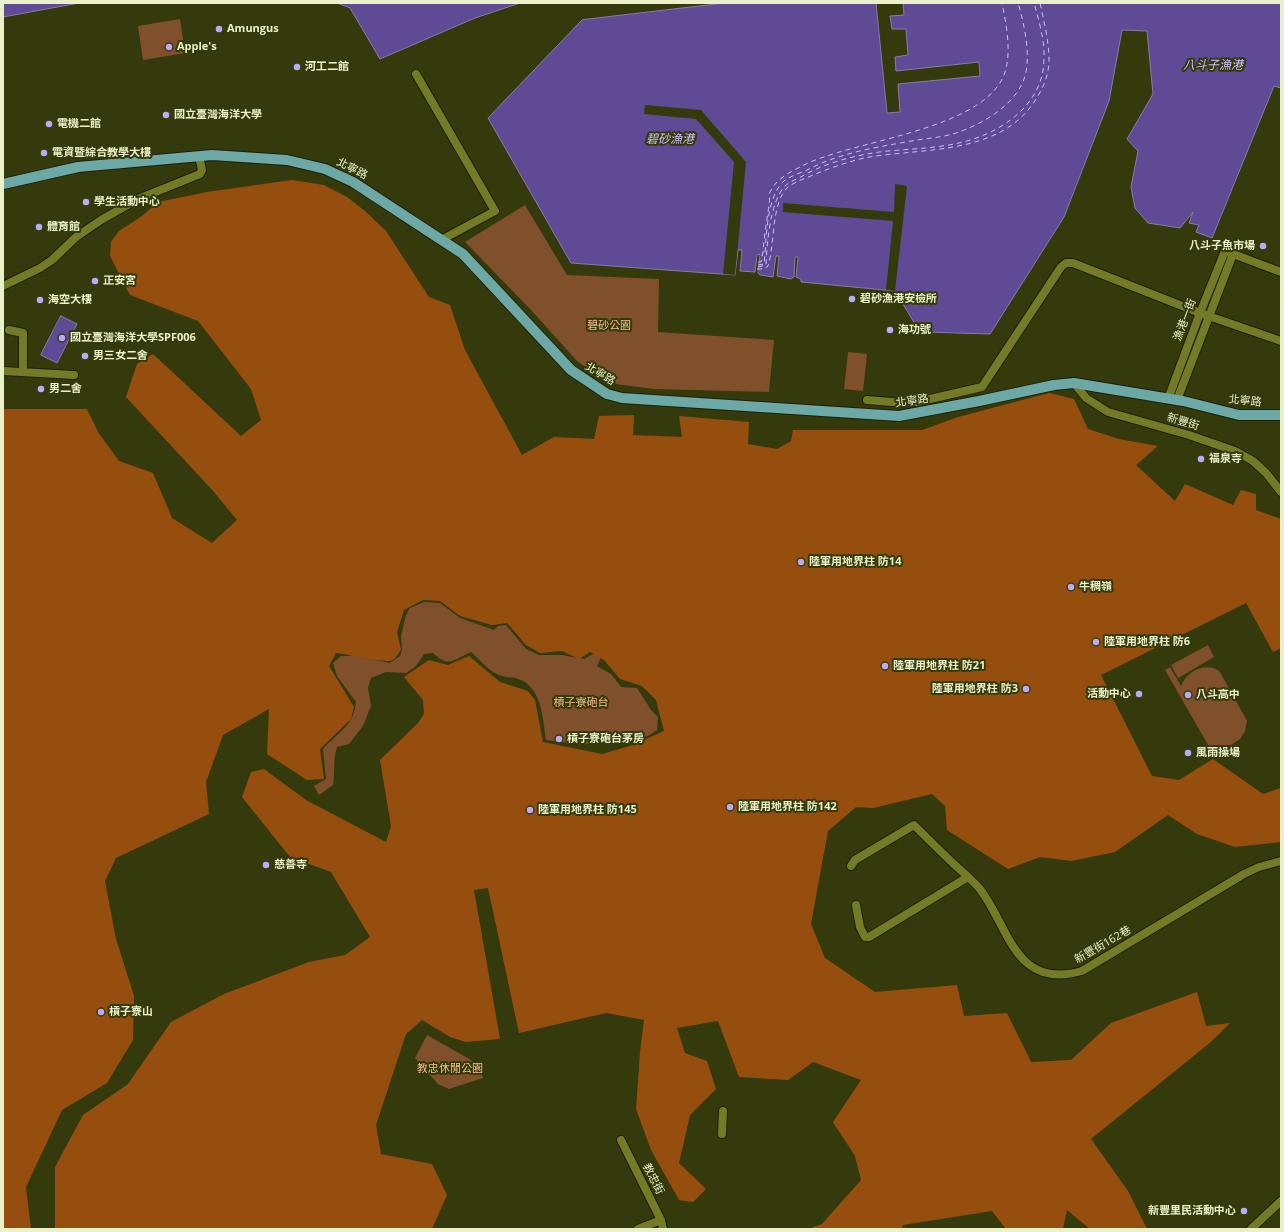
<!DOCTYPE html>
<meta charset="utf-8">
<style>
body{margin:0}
#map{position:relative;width:1284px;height:1232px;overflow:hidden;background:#353a0d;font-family:"Open Sans",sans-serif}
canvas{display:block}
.frame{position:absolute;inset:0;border:4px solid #eaf0c7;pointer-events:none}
</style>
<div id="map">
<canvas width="1284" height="1232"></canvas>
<div class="frame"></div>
</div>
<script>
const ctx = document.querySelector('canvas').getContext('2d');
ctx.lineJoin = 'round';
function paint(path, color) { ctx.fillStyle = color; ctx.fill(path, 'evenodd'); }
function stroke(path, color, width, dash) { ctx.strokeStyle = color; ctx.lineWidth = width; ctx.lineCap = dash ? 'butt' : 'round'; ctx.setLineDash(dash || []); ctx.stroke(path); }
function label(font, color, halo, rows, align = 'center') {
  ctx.font = font + ' "Open Sans","Noto Sans TC",sans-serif'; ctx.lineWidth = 4; ctx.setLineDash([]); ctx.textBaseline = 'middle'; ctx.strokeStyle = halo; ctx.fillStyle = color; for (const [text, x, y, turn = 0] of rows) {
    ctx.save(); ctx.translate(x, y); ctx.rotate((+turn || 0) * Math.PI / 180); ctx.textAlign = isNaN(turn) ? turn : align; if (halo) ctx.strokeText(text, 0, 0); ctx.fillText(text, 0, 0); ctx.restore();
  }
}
paint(new Path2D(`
 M180 19 185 53 143 60 138 26Z
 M525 205 567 275 659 279 658 332 774 340 769 392 654 389 608 383 577 361 532 311 465 242Z
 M848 352 867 354 863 391 844 389Z
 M424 602 440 603 460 618 494 630 498 626 506 625 526 649 539 655H562L584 659 597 652 613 631 597 666 611 674 621 687 637 688 651 710 658 717 657 730 648 736 630 740 609 738 583 745 546 740C543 720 542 686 518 679 510 676 504 678 497 674 487 669 479 659 471 652 453 660 449 668 433 653L424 654 416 666 406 673 386 672 371 678 368 688 371 706 363 726 349 744 337 747C333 759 335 772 333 785L319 795 314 786 326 779 323 749C338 732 354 726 356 702L337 676 333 663 341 656H355L390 663 400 656 402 650 401 636 406 615 410 608Z
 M1208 645 1214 657 1178 678 1171 665Z
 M1170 667 1181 686C1187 671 1207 661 1220 672L1247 721 1245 731 1240 739 1231 745H1215L1220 754 1215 757 1165 670Z
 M427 1035 478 1064 483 1078 449 1089 438 1084 415 1058Z`), '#804f2c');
paint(new Path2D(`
 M292 180 324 185 347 197 365 211 386 231 429 297 450 305 465 350 522 455 554 437 594 439 599 416 634 415 633 435 682 437 679 416 749 422 748 444 777 449 791 441 793 430H922L958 417 1049 393 1074 399 1088 429 1119 439 1158 446 1136 465 1175 501 1185 484 1233 505 1241 490 1256 494V510L1281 519V648L1273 652 1246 603 1101 675 1152 776 1179 780 1213 759 1263 794 1281 788V842L1235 847 1197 834 1168 815 1115 852 1071 861 1040 857 1008 869 947 830 945 806 932 794 873 808 856 807 828 831 811 924 825 958 875 992 957 985 964 1016 1007 1013 1031 1062 1071 1060 1111 1023 1197 992 1206 1026 1230 1023 1212 1041 1091 1139 1128 1191 1147 1229H1090L1067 1210 1063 1229H1006L992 1211 903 1225 902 1229H808L822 1224 861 1180 855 1156 833 1122 861 1080 813 1062 788 1080 739 1077 718 1021 677 1028 685 1053 707 1061 716 1089 690 1115 679 1163 706 1189 693 1202 679 1200 651 1150 636 1109 640 1052 644 1020 606 1013 519 1033 488 888 474 890 500 1039 466 1042 450 1037 422 1020 406 1034 376 1125 381 1154 432 1164 447 1195 432 1229H55V1167L83 1115 128 1084 171 1022 224 994 309 962 345 955 370 937 331 872 290 857 242 797 251 772 264 769 306 800 386 842 391 826 380 760 418 723 424 714 423 700 404 677 429 660 448 665 469 656 500 682 528 691 535 700 543 742 602 754 633 745 664 731 656 700 642 686 620 679 604 660 590 652 579 659 562 651 540 653 526 645 507 623 492 625 460 616 440 601 423 600 404 610 397 632 401 650C398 654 396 658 393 660 383 664 349 654 336 653L329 666 354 707 351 719 320 749 324 779 307 780 267 754 269 709 223 735 206 782 209 814 116 858 105 881 116 939 134 996 133 1040 107 1083 62 1110 26 1187 31 1229H3V409H87L98 432 119 461 153 473 172 518 212 543 237 520 214 492 126 397 137 364 153 354 241 436 261 420 251 389 198 321 130 295 110 256 111 242 119 231 142 216 158 202 207 192Z`), '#964e0f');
const water = new Path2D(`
 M3 3H79L3 17Z
 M337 3H520L475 18 380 59 350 8Z
 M725 3H876L887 113 900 112 898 84 980 76 979 62 896 71 895 57 908 55 906 29H892L890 16 904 15 903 3H1281V88L1274 86 1212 238 1196 232 1199 225 1189 223 1193 212 1180 228 1148 223 1135 208 1131 187 1138 151 1127 139 1153 94 1147 31 1122 30 1109 101 1064 217 990 334 926 332 915 324 895 291 801 282V279L796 277 798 257H795L794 277 791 279 777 276 779 256H776L773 277 760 275 758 273 760 254 757 255 755 272 740 271 742 250H738L735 275 571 263 488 118 582 20Z
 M61 316 77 324 57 363 41 355Z`);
paint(water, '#5f4a95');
stroke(water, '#897ca4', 1);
paint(new Path2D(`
 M645 105 701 110 746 162 735 275 723 274 734 162 696 119 644 114Z
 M895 184 907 186 895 291 886 290 893 221 783 212V203L894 212Z`), '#353a0d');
stroke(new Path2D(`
 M758 262H761L763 252C764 236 767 221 769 204 770 201 769 196 770 192 776 179 790 172 802 166 853 139 990 131 1006 69 1011 48 1006 23 1002 3
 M758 265 764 264C767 240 765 197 785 180 791 176 800 173 807 170 841 152 879 147 917 140 930 138 944 137 956 133 983 124 1020 103 1026 72 1030 51 1024 23 1018 3
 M758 267 766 265C767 244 770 201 785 186 790 181 800 178 806 174 829 162 853 156 879 152 904 149 929 149 954 144 997 136 1043 107 1044 60 1045 41 1039 21 1034 3
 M757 269H764L768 266C775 245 771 202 788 187 796 181 809 177 818 173 833 167 848 162 864 158 923 147 1005 157 1039 94 1045 84 1049 72 1049 60 1049 41 1044 22 1040 3`), '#ccbefe', 1, [5, 4]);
const minor = new Path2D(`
 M416 74 495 211 443 239
 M3 286 40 268 52 260 76 237 101 220 138 199 200 174 202 170 199 156
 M9 330 23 333V372
 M3 371 74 375
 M1074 383 1086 398 1108 412 1189 435 1235 451 1253 461 1266 473 1281 492
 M1168 399 1200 313 1225 251 1281 272
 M867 400 891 402H917L982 387 1061 267 1066 263H1073L1200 313 1281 341
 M1177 400 1233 254
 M851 866 855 860 914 825C928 839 942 853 956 866 964 873 973 881 980 889 1010 929 1015 990 1082 971L1244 874 1259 867 1281 861
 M856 905 860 927 865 937H869L968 877
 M722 1134 723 1111
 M621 1140 661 1220 663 1229
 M638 1229 661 1220
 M1251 1229 1281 1201`);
const major = new Path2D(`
 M3 184 78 167 212 155 287 160 325 169 353 182 463 254 571 370 607 394 622 398 899 416 979 401 1054 385 1074 383 1183 401 1239 415H1281`);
stroke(minor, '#1d2006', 10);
stroke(major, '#1d2006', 12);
stroke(minor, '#737b27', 8);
stroke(major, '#6ca8a6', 10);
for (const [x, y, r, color] of [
 [219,29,4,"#bcaaf6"],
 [169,47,4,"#bcaaf6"],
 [297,67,4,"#bcaaf6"],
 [166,115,4,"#bcaaf6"],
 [49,124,4,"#bcaaf6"],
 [44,153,4,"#bcaaf6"],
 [86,202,4,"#bcaaf6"],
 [39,227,4,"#bcaaf6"],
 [1263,246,4,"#bcaaf6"],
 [95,281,4,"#bcaaf6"],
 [852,299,4,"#bcaaf6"],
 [40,300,4,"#bcaaf6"],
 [890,330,4,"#bcaaf6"],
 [62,338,4,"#bcaaf6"],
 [85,356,4,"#bcaaf6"],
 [41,389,4,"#bcaaf6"],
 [1201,459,4,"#bcaaf6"],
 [801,562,4,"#bcaaf6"],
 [1071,587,4,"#bcaaf6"],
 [1096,642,4,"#bcaaf6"],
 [885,666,4,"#bcaaf6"],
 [1026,689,4,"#bcaaf6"],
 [1139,694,4,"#bcaaf6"],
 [1188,695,4,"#bcaaf6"],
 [559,739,4,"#bcaaf6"],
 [1188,753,4,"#bcaaf6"],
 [730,807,4,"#bcaaf6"],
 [530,810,4,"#bcaaf6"],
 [266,865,4,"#bcaaf6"],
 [101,1012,4,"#bcaaf6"],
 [1244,1211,4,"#bcaaf6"]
]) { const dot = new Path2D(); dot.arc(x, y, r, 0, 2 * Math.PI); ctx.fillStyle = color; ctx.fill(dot); stroke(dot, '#353a0d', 1.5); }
label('bold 11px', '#eaf0c7', '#353a0d', [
 ["Amungus",227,29],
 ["Apple's",177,47],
 ["河工二館",305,67],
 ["國立臺灣海洋大學",174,115],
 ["電機二館",57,124],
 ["電資暨綜合教學大樓",52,153],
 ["學生活動中心",94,202],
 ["體育館",47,227],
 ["八斗子魚市場",1255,246,"right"],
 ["正安宮",103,281],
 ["碧砂漁港安檢所",860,299],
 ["海空大樓",48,300],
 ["海功號",898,330],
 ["國立臺灣海洋大學SPF006",70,338],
 ["男三女二舍",93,356],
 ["男二舍",49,389],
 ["福泉寺",1209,459],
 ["陸軍用地界柱 防14",809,562],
 ["牛稠嶺",1079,587],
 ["陸軍用地界柱 防6",1104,642],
 ["陸軍用地界柱 防21",893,666],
 ["陸軍用地界柱 防3",1018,689,"right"],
 ["活動中心",1131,694,"right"],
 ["八斗高中",1196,695],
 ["槓子寮砲台茅房",567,739],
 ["風雨操場",1196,753],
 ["陸軍用地界柱 防142",738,807],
 ["陸軍用地界柱 防145",538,810],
 ["慈善寺",274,865],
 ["槓子寮山",109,1012],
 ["新豐里民活動中心",1236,1211,"right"]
], 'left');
label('11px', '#eaf0c7', '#353a0d', [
 ["北寧路",352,169,27],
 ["漁港一街",1185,320,-69],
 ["北寧路",600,374,31],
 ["北寧路",912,401,-8],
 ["北寧路",1245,401,6],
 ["新豐街",1183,422,17],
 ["新豐街162巷",1103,945,-30],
 ["教忠街",653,1179,63]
]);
label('11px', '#f7ba91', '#353a0d', [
 ["碧砂公園",609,326],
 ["槓子寮砲台",581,703],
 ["教忠休閒公園",450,1069]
]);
label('italic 12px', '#ccbefe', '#353a0d', [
 ["八斗子漁港",1213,66],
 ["碧砂漁港",670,140]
]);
</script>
